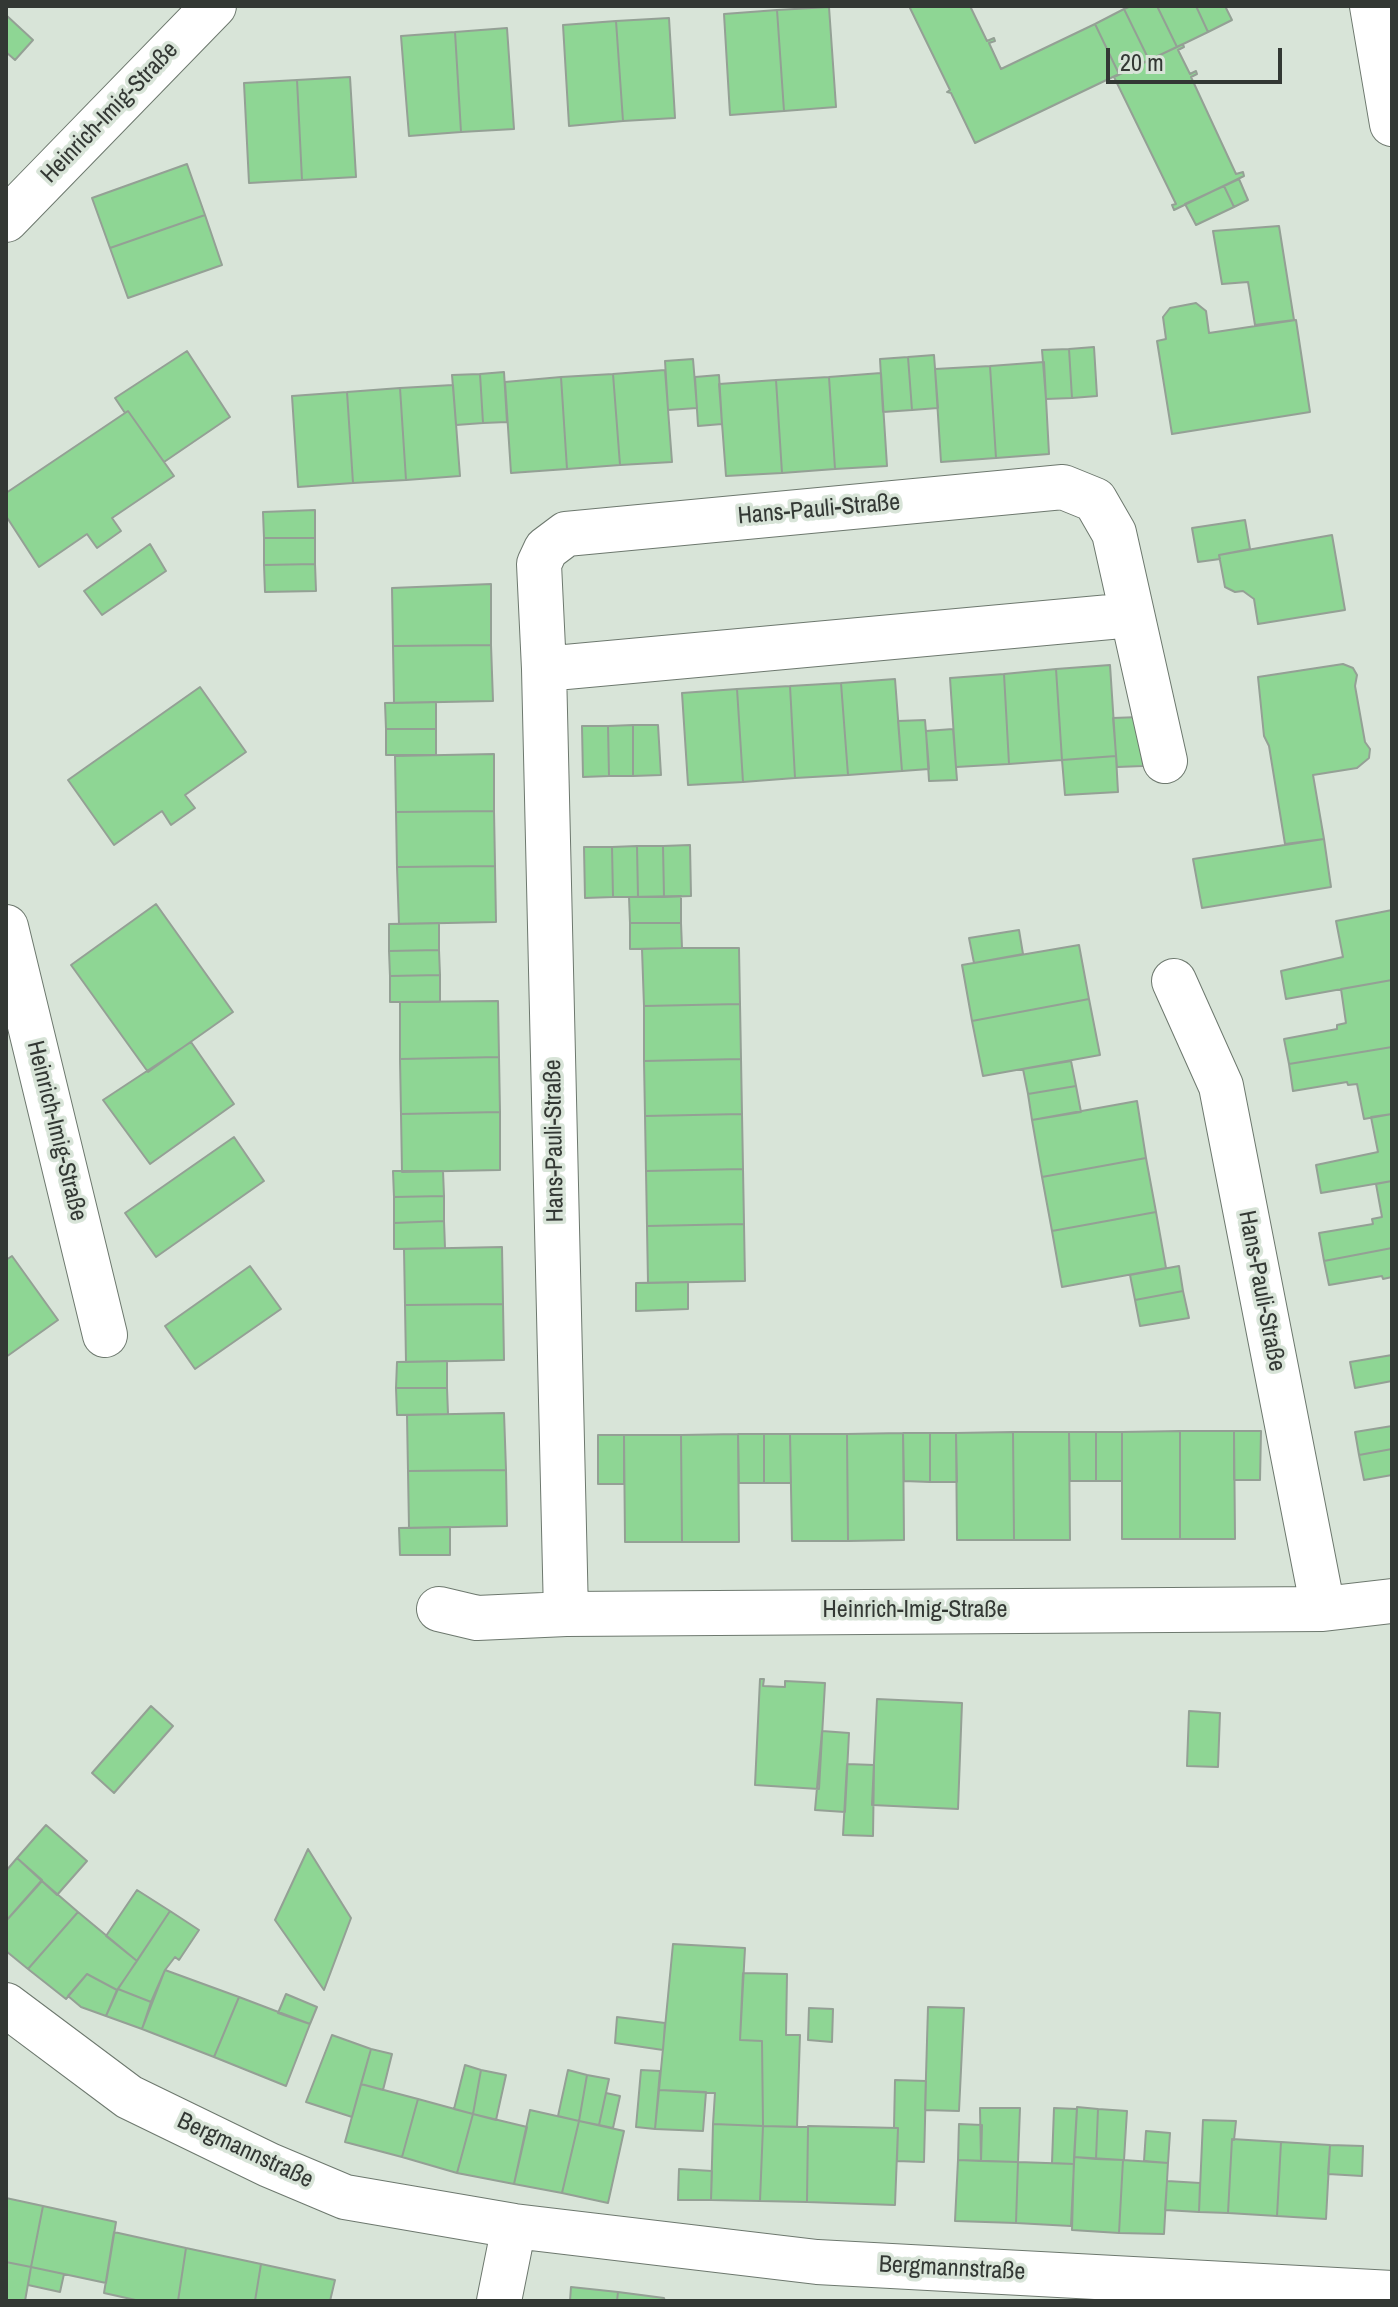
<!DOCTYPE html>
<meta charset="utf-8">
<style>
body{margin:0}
#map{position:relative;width:1398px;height:2307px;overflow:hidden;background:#d8e4d8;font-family:"Archivo Narrow",sans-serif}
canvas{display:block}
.frame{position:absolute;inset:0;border:8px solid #333834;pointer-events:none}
.scale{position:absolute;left:1106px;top:48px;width:176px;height:36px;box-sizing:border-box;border:4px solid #333834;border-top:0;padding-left:10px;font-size:24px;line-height:28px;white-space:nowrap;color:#333834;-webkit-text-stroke:6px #d8e4d8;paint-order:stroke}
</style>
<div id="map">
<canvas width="1398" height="2307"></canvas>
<div class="frame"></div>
<div class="scale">20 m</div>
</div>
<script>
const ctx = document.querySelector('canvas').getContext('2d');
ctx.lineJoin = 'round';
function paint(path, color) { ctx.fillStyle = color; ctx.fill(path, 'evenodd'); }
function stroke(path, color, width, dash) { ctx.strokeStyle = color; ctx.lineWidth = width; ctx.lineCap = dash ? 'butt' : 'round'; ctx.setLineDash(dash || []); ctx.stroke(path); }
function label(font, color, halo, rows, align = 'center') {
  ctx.font = font + ' "Archivo Narrow",sans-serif'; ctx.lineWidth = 7; ctx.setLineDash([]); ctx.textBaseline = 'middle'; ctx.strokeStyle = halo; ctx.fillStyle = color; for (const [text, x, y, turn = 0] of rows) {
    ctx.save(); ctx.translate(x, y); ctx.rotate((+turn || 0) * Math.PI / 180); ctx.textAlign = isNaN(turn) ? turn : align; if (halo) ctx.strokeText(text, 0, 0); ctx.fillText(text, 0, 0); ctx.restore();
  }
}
const building = new Path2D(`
 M909 6H970L987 41 994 38 995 41 989 43 1001 69 1095 24 1119 74 975 143 951 93 947 92 950 90Z
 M1131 6H1157L1177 47 1149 60 1124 9Z
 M1157 6H1196L1208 32 1177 47Z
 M1196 6H1225L1232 20 1208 32Z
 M829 7 836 107 784 111 777 10Z
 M1124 9 1149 60 1119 74 1095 24Z
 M777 10 784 111 730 115 724 14Z
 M6 15 33 40 15 60 6 52Z
 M669 18 675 118 623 121 616 21Z
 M616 21 623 121 569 126 563 25Z
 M507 28 514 129 461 132 455 32Z
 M455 32 461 132 409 136 401 36Z
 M1183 44 1184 47 1178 50 1190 74 1196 71 1197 74 1191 77 1236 174 1243 172 1244 176 1174 210 1172 205 1176 204 1114 77Z
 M350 77 356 177 302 180 297 80Z
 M297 80 302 180 249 183 244 83Z
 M187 164 205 215 110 248 92 198Z
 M1239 179 1248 200 1234 207 1224 186Z
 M1224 186 1234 207 1196 225 1185 204Z
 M205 215 222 265 128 298 110 248Z
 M1279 226 1294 320 1255 325 1248 282 1222 284 1213 231Z
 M1196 303 1206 311 1209 333 1296 320 1310 412 1172 434 1157 341 1166 339 1163 317 1170 308Z
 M1094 347 1097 396 1072 398 1069 349Z
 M1069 349 1072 398 1046 399 1042 350Z
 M187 351 230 417 164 462 128 411 125 413 115 398Z
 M934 355 938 408 912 410 908 357Z
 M908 357 912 410 883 412 880 359Z
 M693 359 697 408 668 410 665 361Z
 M1044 362 1049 454 996 458 990 366Z
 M990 366 996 458 941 462 935 369Z
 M665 370 672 462 620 465 613 374Z
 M504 372 507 422 483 423 480 374Z
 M881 373 887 466 835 469 829 377Z
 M480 374 483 423 456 425 452 375Z
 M613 374 620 465 567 469 561 377Z
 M719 375 722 424 698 426 695 377Z
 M561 377 567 469 511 473 505 382Z
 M829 377 835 469 782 473 776 380Z
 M776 380 782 473 726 476 719 384Z
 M453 385 460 476 406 480 400 388Z
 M400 388 406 480 353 483 347 392Z
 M347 392 353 483 298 487 292 396Z
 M128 411 174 476 112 518 121 531 97 548 87 534 39 567 6 516V493Z
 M315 510V538H264L263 512Z
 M1245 520 1250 549 1219 555 1220 559 1198 562 1192 528Z
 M1332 535 1345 610 1258 624 1254 599 1243 591 1235 592 1225 587 1219 555Z
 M264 538H315V564L264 565Z
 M150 544 166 571 102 615 84 591Z
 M315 564 316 591 265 592 264 565Z
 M491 584V645L393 646 392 588Z
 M491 645 493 701 394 703 393 646Z
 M1343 664 1353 668 1357 675 1355 686 1365 742 1370 749 1369 758 1357 768 1313 775 1324 839 1285 844 1269 746 1264 736 1258 677Z
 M1110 665 1116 756 1062 760 1056 669Z
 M1056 669 1062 760 1009 764 1004 674Z
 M1004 674 1009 764 956 767 950 678Z
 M895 679 902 771 848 775 841 683Z
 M841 683 848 775 795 778 790 686Z
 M790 686 795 778 743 782 737 689Z
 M200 687 246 752 185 795 195 808 171 825 162 811 114 845 68 780Z
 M737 689 743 782 688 785 682 693Z
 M436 702V729H386L385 703Z
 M1140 717 1143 766 1117 767 1113 718Z
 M925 720 929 769 902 771 898 721Z
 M633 725H658L661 775 633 776Z
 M633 725V776H609L608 726Z
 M582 726H608L609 776 583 777Z
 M386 729H436V755H386Z
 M953 729 957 780 929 781 926 731Z
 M494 754V811L396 812 395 756Z
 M1116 756 1118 792 1065 795 1062 760Z
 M494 811 495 866 397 867 396 812Z
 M1324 839 1331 887 1202 908 1193 859Z
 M690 845 691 896 664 897 663 846Z
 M637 846H663L664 897H638Z
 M637 846 638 897H613L612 847Z
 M584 847H612L613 897 585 898Z
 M495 866 496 922 399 924 397 867Z
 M681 896V923H630L629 897Z
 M156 904 233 1012 148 1072 71 965Z
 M1392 910V980L1286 999 1281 971 1343 957 1336 921Z
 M439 923V950L389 951V924Z
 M630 923H681L682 948 630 949Z
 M1019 930 1023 954 974 963 969 938Z
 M1079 945 1089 999 972 1021 962 965Z
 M682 948H739L740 1004 644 1006 642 949Z
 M439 950 440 975 390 976 389 951Z
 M440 975V1002H390V976Z
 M1392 980V1047L1289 1064 1284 1039 1337 1029V1025L1346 1023 1341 989Z
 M1089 999 1100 1055 983 1076 972 1021Z
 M498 1001 499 1057 400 1059V1002Z
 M740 1004 741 1059 644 1061V1006Z
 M191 1042 234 1104 150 1164 103 1100Z
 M1392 1047V1114L1364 1119 1357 1084 1348 1085 1347 1082 1293 1091 1289 1064Z
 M499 1057 500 1112 401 1114 400 1059Z
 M741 1059 742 1114 645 1116 644 1061Z
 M1071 1061 1076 1086 1028 1094 1023 1069Z
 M1076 1086 1081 1112 1032 1120 1028 1094Z
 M1137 1101 1146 1158 1042 1177 1032 1120Z
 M500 1112V1170L402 1172 401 1114Z
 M742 1114 743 1169 646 1171 645 1116Z
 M1392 1114V1181L1321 1193 1316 1165 1378 1152 1371 1117Z
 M234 1137 264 1181 156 1257 125 1213Z
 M1146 1158 1156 1212 1052 1231 1042 1177Z
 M743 1169 744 1224 647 1226 646 1171Z
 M393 1171H443L444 1196 394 1197Z
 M1392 1181V1248L1324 1261 1319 1233 1373 1224 1372 1219 1382 1217 1376 1184Z
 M444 1196V1221L394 1223V1197Z
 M1156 1212 1166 1268 1062 1287 1052 1231Z
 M444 1221 445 1248 394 1249V1223Z
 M744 1224 745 1281 648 1283 647 1226Z
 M502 1247 503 1304 405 1305 404 1249Z
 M1392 1248V1277L1383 1279 1382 1276 1329 1285 1324 1261Z
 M12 1256 58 1320 6 1357V1260Z
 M250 1266 281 1309 195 1369 165 1326Z
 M1179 1266 1183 1291 1135 1300 1130 1275Z
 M688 1282V1309L636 1311V1283Z
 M1183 1291 1189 1318 1140 1326 1135 1300Z
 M503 1304 504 1360 406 1362 405 1305Z
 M1392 1355V1381L1355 1388 1350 1362Z
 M447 1361V1388H396L397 1362Z
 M396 1388H447L448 1414 397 1415Z
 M504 1413 506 1470 408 1471 407 1415Z
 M1392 1426V1449L1359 1455 1355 1432Z
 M1180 1431V1539H1122V1432Z
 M1180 1431H1234L1235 1539H1180Z
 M1234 1431H1261L1260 1480H1234Z
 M1013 1432H1069L1070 1540H1014Z
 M1013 1432 1014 1540H957L956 1433Z
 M1069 1432H1096V1481H1070Z
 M1096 1432H1122V1481H1096Z
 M903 1433H930V1482L904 1481Z
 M903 1433 904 1540 848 1541 847 1434Z
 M930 1433H956L957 1482H930Z
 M738 1434H764V1483H739Z
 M738 1434 739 1542H682L681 1435Z
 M764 1434H790L791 1483H764Z
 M790 1434H847L848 1541H792Z
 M598 1435H624V1484H598Z
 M624 1435H681L682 1542H625Z
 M1392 1449V1475L1364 1480 1359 1455Z
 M506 1470 507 1526 409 1528 408 1471Z
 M450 1527V1555H400L399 1528Z
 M760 1679H764L763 1686 785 1687V1681L825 1683 819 1789 755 1785Z
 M877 1699 962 1703 958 1809 872 1805Z
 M151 1706 173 1726 114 1793 92 1773Z
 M1189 1711 1220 1713 1218 1767 1187 1766Z
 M822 1731 849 1733 845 1812 815 1810Z
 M847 1764 874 1765 873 1836 843 1835Z
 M46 1825 87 1861 57 1895 17 1858Z
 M308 1849 351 1918 324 1990 275 1920Z
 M17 1858 42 1880 6 1921V1871Z
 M42 1881 78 1912 28 1969 6 1951V1921Z
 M137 1890 170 1911 137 1961 106 1936Z
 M170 1911 199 1930 179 1960 175 1957 165 1970 151 2002 118 1989Z
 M78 1912 137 1961 117 1990 87 1974 66 1999 28 1969Z
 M673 1944 745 1948 740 2040 762 2041 763 2126 713 2124 715 2093 659 2090Z
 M165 1970 239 1997 214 2057 142 2029Z
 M743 1973 787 1974 786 2035H800L797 2127 763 2126 762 2041 740 2040Z
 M87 1974 117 1990 106 2016 81 2007 68 1996Z
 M118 1989 151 2002 142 2029 106 2016Z
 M286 1994 317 2007 310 2024 278 2013Z
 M239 1997 310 2024 286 2086 214 2057Z
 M928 2007 964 2008 959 2111 925 2110Z
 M809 2008 833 2009 832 2042 808 2040Z
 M617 2017 665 2023 663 2050 615 2043Z
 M332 2035 371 2049 352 2117 306 2102Z
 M371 2049 392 2054 383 2090 361 2084Z
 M465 2065 481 2070 473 2114 454 2109Z
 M481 2070 506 2075 496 2120 473 2114Z
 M568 2070 587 2075 579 2121 558 2116Z
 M641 2070 660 2071 655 2129 636 2127Z
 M587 2075 609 2079 599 2125 579 2121Z
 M895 2080 926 2081 924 2162 897 2161 898 2128H894Z
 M361 2084 418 2099 402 2157 345 2142Z
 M659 2090 706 2092 703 2131 655 2129Z
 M606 2093 620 2096 613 2128 599 2125Z
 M418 2099 473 2114 457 2173 402 2157Z
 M1077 2107 1098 2109 1096 2159 1074 2157Z
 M980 2108H1020L1018 2162 981 2161Z
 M1054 2108 1077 2109 1074 2164 1052 2163Z
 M1098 2109 1127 2111 1124 2160 1096 2159Z
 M530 2110 579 2121 562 2193 514 2184Z
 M473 2114 527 2127 514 2184 457 2173Z
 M1203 2120 1236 2121 1234 2140 1232 2139 1228 2213 1199 2212Z
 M579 2121 624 2131 608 2203 562 2193Z
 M713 2124 763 2126 760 2201 711 2200Z
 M959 2124 982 2125 981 2161 958 2160Z
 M763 2126 808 2127 807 2202 760 2201Z
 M808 2126 898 2128 895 2205 807 2202Z
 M1146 2131 1170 2133 1168 2163 1144 2161Z
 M1232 2139 1281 2142 1277 2216 1228 2213Z
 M1281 2142 1330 2145 1326 2219 1277 2216Z
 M1330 2145 1363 2146 1362 2176 1328 2174Z
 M1074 2157 1123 2160 1119 2233 1072 2230Z
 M958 2160 1018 2162 1016 2223 955 2221Z
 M1123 2160 1168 2163 1164 2234 1119 2233Z
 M1018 2162 1074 2164 1071 2226 1016 2223Z
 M679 2169 712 2171 711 2200H678Z
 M1167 2181 1200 2183 1199 2212 1165 2210Z
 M6 2198 43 2206 31 2267 6 2262Z
 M43 2206 116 2222 106 2283 31 2267Z
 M114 2232 186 2248 178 2301H140L104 2293Z
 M186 2248 261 2264 255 2301H178Z
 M6 2262 31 2267 25 2301H6Z
 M261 2264 335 2280 330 2301H255Z
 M31 2267 64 2274 60 2292 28 2285Z
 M571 2287 618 2292 617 2301H570Z
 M618 2292 664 2298 665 2301H617Z`);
paint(building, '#8ed694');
stroke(building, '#94a095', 2);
const minor = new Path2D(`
 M6 220 214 6
 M544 669 1132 615
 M6 927 105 1335
 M1174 981 1221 1086 1323 1609
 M439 1609 477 1618 566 1614 1323 1609 1392 1601
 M566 1614 544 669 539 564 546 549 566 534 1063 487 1095 500 1114 533 1165 761
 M6 2005 129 2097 269 2165 345 2197 514 2226 817 2262 1392 2293
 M499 2301 514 2226`);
const tertiary = new Path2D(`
 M1372 6 1392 124`);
stroke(minor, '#6d786e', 46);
stroke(tertiary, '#6d786e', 46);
stroke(minor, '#fff', 44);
stroke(tertiary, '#fff', 44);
label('24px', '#333834', '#d8e4d8', [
 ["Heinrich-Imig-Straße",110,113,-46],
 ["Hans-Pauli-Straße",819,510,-5],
 ["Heinrich-Imig-Straße",56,1131,76],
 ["Hans-Pauli-Straße",555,1141,-91],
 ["Hans-Pauli-Straße",1261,1291,79],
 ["Heinrich-Imig-Straße",915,1611],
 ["Bergmannstraße",245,2151,25],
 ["Bergmannstraße",952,2269,3]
]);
</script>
